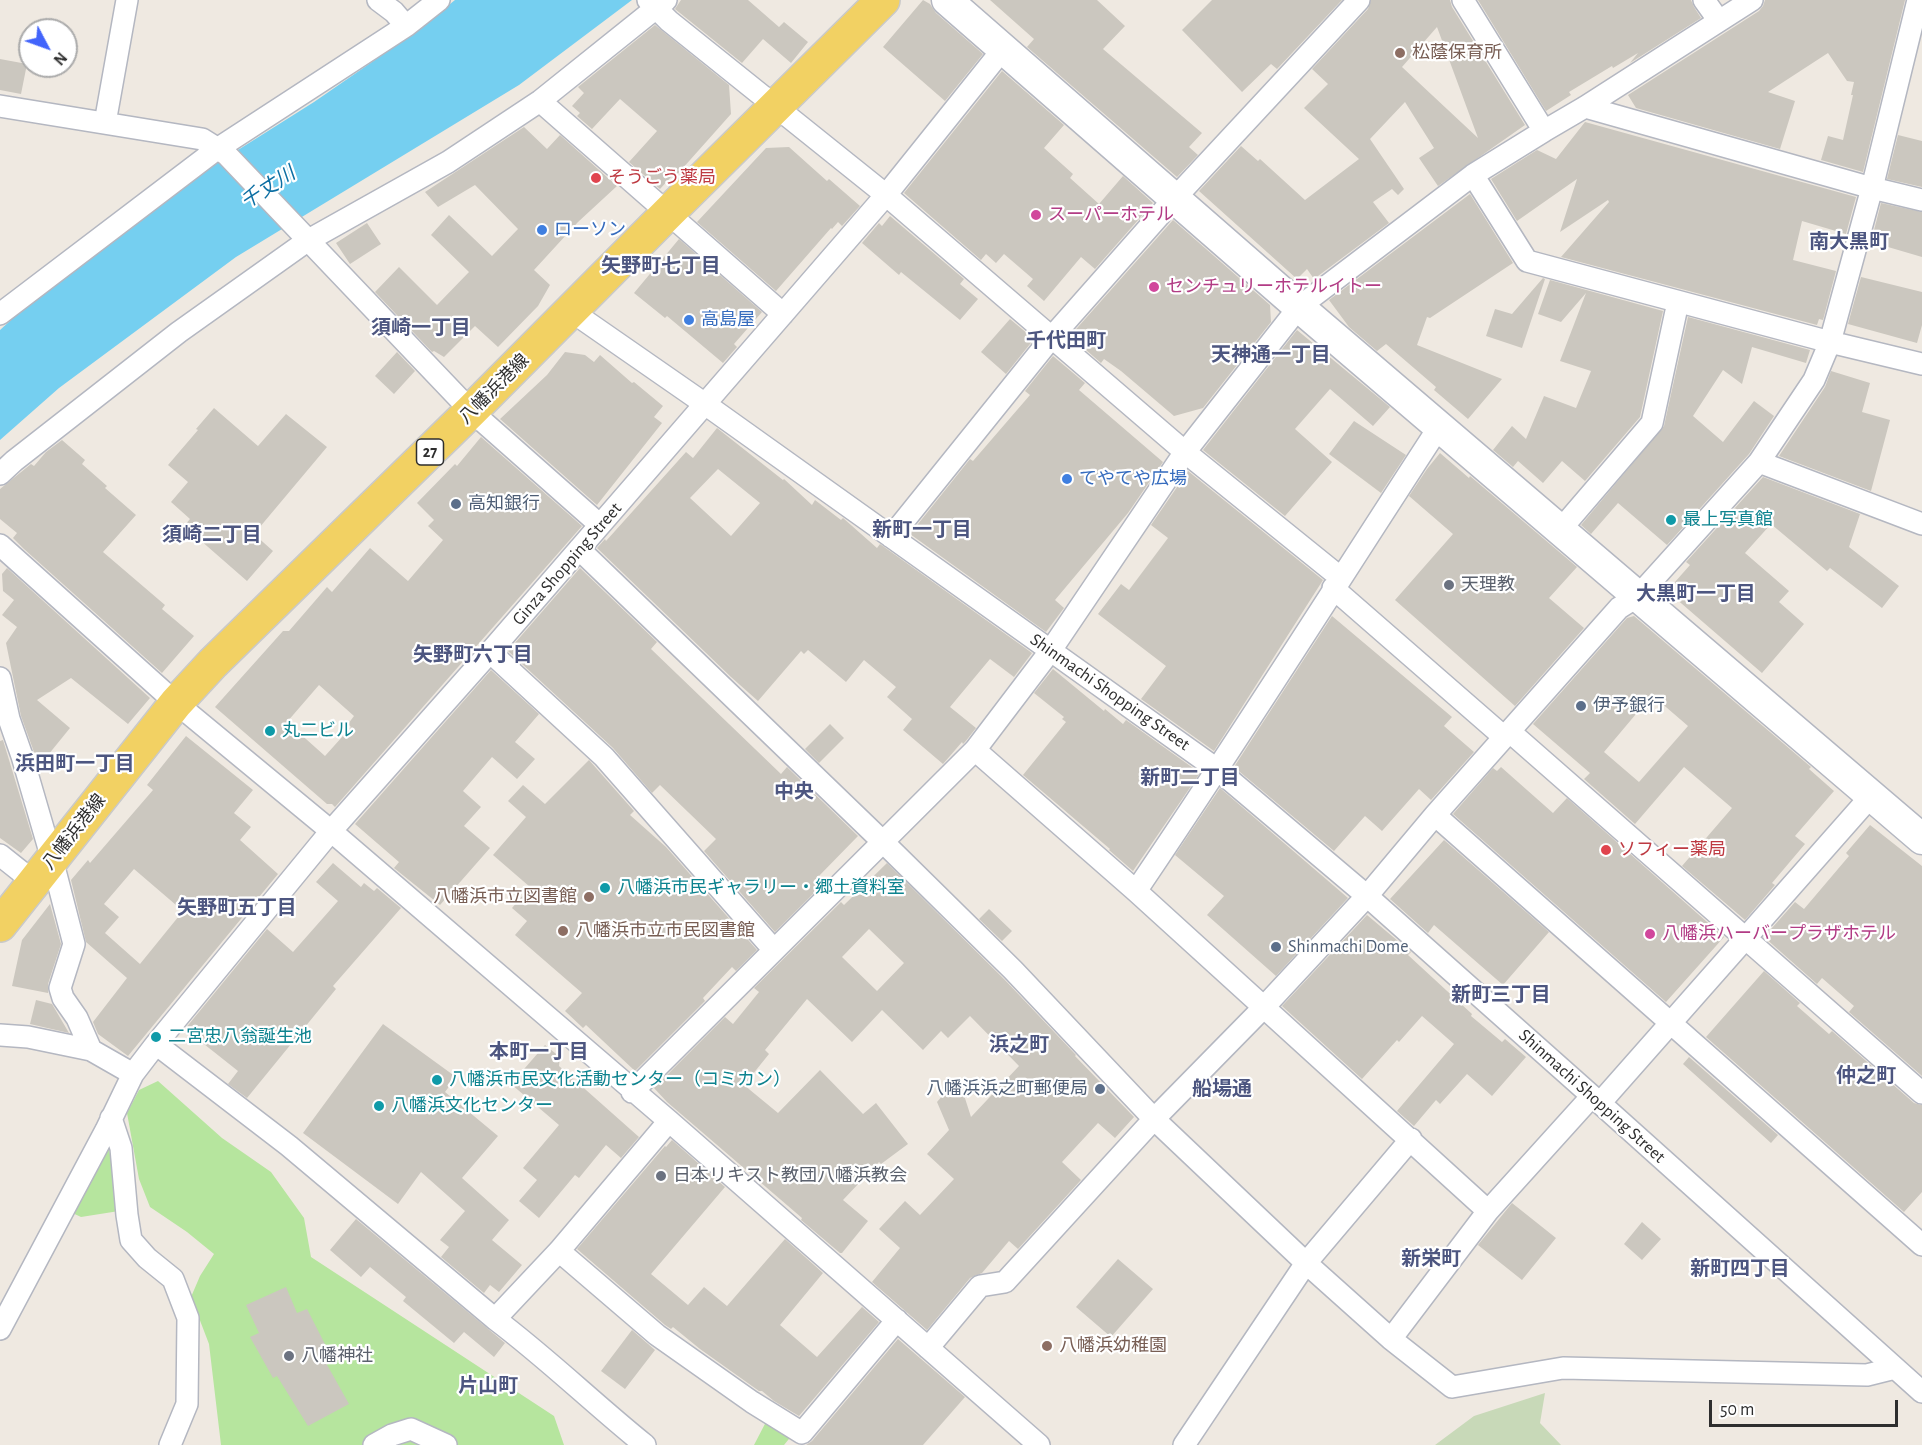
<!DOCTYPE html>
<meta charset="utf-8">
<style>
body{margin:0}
#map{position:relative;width:1922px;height:1445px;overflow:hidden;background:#efe9e1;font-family:"Alegreya Sans",sans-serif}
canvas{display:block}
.north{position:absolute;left:18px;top:18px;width:60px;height:60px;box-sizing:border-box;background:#fff;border:2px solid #ababab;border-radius:50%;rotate:131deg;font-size:16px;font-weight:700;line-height:24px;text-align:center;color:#2e2e2e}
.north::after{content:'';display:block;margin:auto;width:21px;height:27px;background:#4264fb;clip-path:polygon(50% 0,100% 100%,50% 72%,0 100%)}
.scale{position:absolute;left:1709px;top:1400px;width:189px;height:27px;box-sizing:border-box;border:3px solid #2e2e2e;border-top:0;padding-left:8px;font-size:18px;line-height:21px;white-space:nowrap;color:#2e2e2e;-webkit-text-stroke:4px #fff;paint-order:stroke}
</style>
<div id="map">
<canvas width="1922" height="1445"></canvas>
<div class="north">N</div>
<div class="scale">50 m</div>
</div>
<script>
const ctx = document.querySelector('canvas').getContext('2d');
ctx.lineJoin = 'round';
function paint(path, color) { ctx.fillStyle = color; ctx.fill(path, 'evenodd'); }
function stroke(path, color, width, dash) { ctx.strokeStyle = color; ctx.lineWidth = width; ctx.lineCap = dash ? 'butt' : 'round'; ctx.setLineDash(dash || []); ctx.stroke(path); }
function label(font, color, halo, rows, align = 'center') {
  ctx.font = font + ' "Alegreya Sans","Noto Sans JP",sans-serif'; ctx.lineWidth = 4.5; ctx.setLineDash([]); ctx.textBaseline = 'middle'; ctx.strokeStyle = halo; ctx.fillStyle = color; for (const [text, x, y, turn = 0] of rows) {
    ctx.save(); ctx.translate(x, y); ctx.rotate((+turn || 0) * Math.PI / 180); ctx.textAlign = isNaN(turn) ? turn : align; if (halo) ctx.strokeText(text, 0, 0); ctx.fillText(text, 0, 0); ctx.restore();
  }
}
paint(new Path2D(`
 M158 1081 222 1138 271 1172 304 1218 311 1257 554 1416 564 1445H221L209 1344 191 1297 200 1276 214 1254 187 1232 150 1207 139 1179 127 1113 139 1090Z
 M106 1130 119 1211 81 1217 64 1209Z
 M767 1420 793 1434 784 1445H754Z`), '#b6e59e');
paint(new Path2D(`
 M1545 1393 1540 1423 1561 1445H1435L1474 1416Z`), '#c8d9b8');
paint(new Path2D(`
 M455 0H632L519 85 236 257 59 388 0 440V330L22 310 211 167 314 102 414 33Z`), '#75cff0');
paint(new Path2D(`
 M681 0H748L779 27 784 22 808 42 791 63 763 39 742 63 675 9Z
 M923 0 930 4 936 13 983 54 945 101 883 47Z
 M990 0H1097L1125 26 1103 49 1202 133 1189 147 1198 155 1177 177 1027 47 1034 39Z
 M1212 0H1342L1277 69 1271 64 1242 92 1182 30Z
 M1371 0H1450L1452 7 1525 125 1438 186 1419 158 1434 148 1405 102 1370 139 1404 189 1398 195 1392 189 1373 202 1389 223 1314 279 1307 269 1297 279 1199 191 1241 146 1258 161 1260 159 1305 200 1359 159 1304 108 1328 84 1312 69 1368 9ZM1437 27 1478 138 1402 67Z
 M1478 0H1691L1694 7 1701 18 1630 63 1638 53 1613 68 1612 66 1569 92 1571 95 1546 111Z
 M1765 0H1905L1863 172 1821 160 1828 136 1843 140 1853 95H1851L1854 82 1847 81 1828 53 1768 92 1795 101 1780 149 1636 108 1628 95 1759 11 1763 6Z
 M655 25 729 85 731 114 674 178 671 177 660 189 629 162 657 131 620 99 592 129 577 116 580 113 572 106 584 93 578 87Z
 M0 59 27 64 21 94 0 90Z
 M1002 71 1064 125 1044 148 1073 174 1070 178 1099 204 1123 176 1153 203 1095 269 1081 257 1044 301 1027 286 1033 279 1004 254 996 263 986 254 981 260 904 193Z
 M1585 122 1856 197 1846 234 1802 221 1793 260 1836 271 1823 320 1819 319 1817 325 1561 257 1609 202 1608 200 1560 232 1577 179 1517 221 1491 179 1537 150 1556 159Z
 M524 127 547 149 560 135 617 186 578 222 534 270 550 285 538 306 498 347 475 326 444 357 434 351 432 352 375 292 399 267 437 305 469 272 431 235 449 215 492 256 518 229 475 185 438 207 425 192Z
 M1898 135 1922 141V187L1887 179Z
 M789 147 827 181 829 179 860 206 842 226 838 222 832 229 831 228 776 291 697 222 766 148Z
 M1470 194 1513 263 1430 318 1427 317 1417 345 1502 379 1468 419 1434 390 1436 387 1386 344 1377 351 1349 327 1329 300Z
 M1881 203 1922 212V257L1871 242Z
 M890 216 964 279 960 284 978 299 960 320 901 272 899 275 862 243 879 223 882 226Z
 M1173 220 1270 305 1271 322 1203 408 1174 416 1121 371 1104 359 1101 363 1070 336Z
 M367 223 381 244 350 264 336 243Z
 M679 239 762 312 734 344 737 347 723 363 667 316 665 318 634 293Z
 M1861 277 1922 292V325L1917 343 1848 324Z
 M1543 278 1545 279 1522 348 1486 336 1495 309 1512 314Z
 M1550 280 1663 311 1640 417 1585 481 1562 461 1543 483 1518 461 1513 467 1493 450 1512 426 1526 439 1544 396 1576 408 1591 371 1560 361 1586 293 1561 322 1538 314Z
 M1688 317 1810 350 1806 363 1752 347 1742 384 1723 370 1693 416 1723 442 1754 401 1774 416 1749 454 1667 545 1618 503 1591 534 1581 525 1664 426Z
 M1010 319 1034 339 1006 374 981 352Z
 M1297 330 1390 407 1373 426 1330 389 1295 429 1332 462 1285 516 1203 450Z
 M397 352 415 371 394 394 375 376Z
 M565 352 585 355 594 362 600 355 632 383 634 382 663 406 654 417 662 423 597 505 500 419 547 375Z
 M1053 356 1085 383 1079 390 1163 462 1128 513 1055 600 1064 608 1046 632 910 534 970 459 973 461 1030 395 1025 391Z
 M1831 371 1870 383 1862 412 1890 420 1871 491 1779 456 1825 387Z
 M214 408 258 446 286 414 327 447 254 534 273 551 247 581 184 526 190 519 171 502 188 482 168 465 198 430 196 429Z
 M1354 421 1406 455 1381 493 1329 454Z
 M717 428 783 480 784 479 812 505 815 500 841 520 843 518 877 548 880 544 1032 653 1014 677 990 659 950 707 976 728 965 742 963 744 962 742 943 764 903 730 912 719 887 697 896 687 864 660 846 682 808 650 804 654 801 651 758 701 731 677 597 548 605 539 606 541 686 452 693 458ZM718 469 760 503 731 536 690 498Z
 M481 437 582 526 335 807 332 804H327L215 707 283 631H289L327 587 332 592 370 548 408 581 443 540 428 526 434 520 417 503 455 464 457 466ZM319 685 354 716 348 724 351 727 325 756 287 722Z
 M62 440 85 460 82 464 107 486 105 488 136 515 103 552 165 605 162 609 194 636 162 673 24 549 13 538 17 533 0 519V489L31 464 34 466 46 452Z
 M1440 453 1469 478 1470 476 1577 567 1549 598 1584 628 1515 706 1395 600 1453 534 1409 496 1427 469Z
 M1188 471 1323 580 1214 751 1141 699 1166 666 1098 614 1121 584 1129 590 1168 538 1151 525Z
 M1763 477 1860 514 1849 547 1899 586 1882 608 1830 568 1827 571 1771 524 1745 553 1789 591 1779 602 1804 624 1762 673 1667 591 1690 565 1686 562Z
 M7 568 150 698 128 724 71 678 37 700 70 728 44 760 34 752 21 716 6 643 17 627 2 615 14 600 3 591 2 574Z
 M580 568 657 642 651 649 781 774 787 767 858 836 817 878 823 884 775 932 704 851 716 839 660 785 652 793 613 748 508 651Z
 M1332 616 1452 717 1444 726 1474 752 1431 800 1419 789 1382 831 1365 816 1334 851 1234 767Z
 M1634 616 1811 767 1809 769 1834 791 1795 836 1805 844 1772 883 1775 885 1745 920 1682 866 1732 808 1684 767 1635 824 1584 779 1590 773 1533 724 1627 618ZM1652 695 1688 726 1639 782 1604 752Z
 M1053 669 1104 711 1105 709 1123 724 1126 720 1200 773 1133 871 1109 850 1110 849 1023 775 1066 722 1062 719 1064 717 1034 693Z
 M491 670 539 714 515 742 535 759 517 779 492 757 463 791 481 807 464 826 490 848 440 905 394 868 399 862 355 824Z
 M830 724 844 738 819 763 805 749Z
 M186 736 253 790 234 813 251 827 240 840 278 874 128 1056 98 1034 93 1022 127 978 86 942 71 880 88 860 90 863 153 790 147 785ZM134 869 183 911 140 964 105 933 119 917 104 904Z
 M3 740 33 839 21 853 0 838V741Z
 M589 760 634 811 630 815 666 847 757 950 736 971 732 967 703 998 705 1001 635 1071 586 1025 583 1028 565 1011 582 993 515 935 527 921 512 908 530 887 493 855 526 817 508 801 523 785 545 804Z
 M1501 767 1553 813 1567 798 1724 937 1666 1002 1453 814 1493 768 1497 771Z
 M1220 788 1348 898 1276 976 1207 915 1224 896 1175 855Z
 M1870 825 1922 866V1076L1849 1012 1854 1006 1822 978 1817 984 1764 937 1795 902 1804 909 1849 856 1846 853Z
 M1444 840 1549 932 1503 985 1434 925 1428 933 1390 899Z
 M333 863 361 887 364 883 374 891 377 888 401 908 333 986 336 989 247 1098 228 1084 238 1071 185 1029 267 929 293 952 338 901 316 882Z
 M887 863 1004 979 1076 1055 1075 1056 1134 1117 1115 1138 1098 1123 1062 1162 1081 1180 1018 1249 1009 1241 982 1273 970 1278 927 1330 872 1282 900 1248 879 1229 905 1201 920 1215 954 1179 927 1154 949 1130 937 1102 948 1089 963 1092 971 1117 1019 1066 970 1016 948 1038 941 1031 923 1050 882 1010 852 1042 807 999 765 1050 769 1054 744 1085 778 1113 820 1070 863 1114 876 1103 908 1144 881 1164 879 1162 843 1200 868 1221 842 1253H840L801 1220 802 1218 667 1102 654 1088 725 1017 733 1024 759 992 754 988 841 902 844 905ZM869 929 904 963 877 991 842 957Z
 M50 904 61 944 48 984V993L12 986 22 940Z
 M989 909 1012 931 1002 941 979 919Z
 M1367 915 1411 952 1408 955 1472 1014 1471 1016 1502 1042 1505 1039 1526 1057 1492 1096 1467 1074 1440 1104 1436 1100 1414 1126 1397 1111 1454 1044 1422 1016 1399 1042 1397 1040 1362 1079 1282 1006Z
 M1764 971 1800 1003 1797 1006 1829 1034 1832 1031 1914 1103 1922 1105V1192L1904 1212 1706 1037Z
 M36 1000 52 1004 69 1033 30 1024Z
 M383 1024 456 1077 445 1092 498 1136 462 1178 509 1220 492 1240 522 1265 499 1292 490 1285 484 1293 441 1257 449 1247 440 1240 465 1211 421 1172 398 1204 303 1133Z
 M545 1045 560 1057 559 1066 639 1137 621 1158 606 1145 579 1178 575 1175 539 1218 519 1201 537 1180 523 1168 559 1125 511 1084Z
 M1689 1057 1778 1135 1771 1143 1683 1064Z
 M672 1140 725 1187 651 1274 688 1305 704 1287 727 1306 785 1239 823 1273 780 1325 817 1357 862 1307 879 1322 799 1416 774 1401 762 1391H759L700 1349 673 1327 671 1329 665 1325 577 1249 665 1146 666 1147Z
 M1512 1203 1556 1238 1522 1280 1478 1245Z
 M356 1219 505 1343 494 1357 464 1332 454 1343 403 1301 406 1297 370 1267 361 1277 330 1250Z
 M1642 1222 1661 1239 1642 1260 1624 1244Z
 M1118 1259 1153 1289 1111 1337 1076 1307Z
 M286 1287 297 1313 307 1309 328 1350 321 1354 349 1404 308 1426 277 1376 273 1378 250 1337 259 1333 246 1305Z
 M632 1330 655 1350 625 1389 601 1371Z
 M898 1339 965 1397 923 1445H806L812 1441Z`), '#cbc7bf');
const street = new Path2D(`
 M378 0 394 12 406 26
 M648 0 669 21 886 195 1185 452 1341 578
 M1463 0 1544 131
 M1704 0 1719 21
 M540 101 783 314
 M0 106 202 139 226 154 471 411 600 525
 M1585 107 1872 188 1922 200
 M105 123 127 0
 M1473 175 1527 261 1830 342 1922 364
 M571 311 705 404 1218 770 1367 896 1592 1096 1922 1392
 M0 314 217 149 406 26 439 0
 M1759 462 1922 524
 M0 474 14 461 179 332 307 241 448 162 540 101 666 0
 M1561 529 1652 423 1678 302
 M891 537 1052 337 1174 199 1359 0
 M0 545 176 703 331 831 669 1121 1039 1445
 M579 549 882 841 1013 970 1154 1119 1306 1263 1391 1339 1452 1387 1563 1368 1867 1375 1895 1368
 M1333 588 1504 737
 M490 652 604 757 774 950
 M0 678 9 719 22 756 52 859 74 944 60 988 63 998 77 1018 91 1050
 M1509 731 1922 1093
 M975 750 1136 891 1488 1211
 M1435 815 1922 1245
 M0 855 34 882
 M1136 891C1240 738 1338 582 1439 427
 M0 1035 28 1037 91 1050 133 1074
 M156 1044 289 1146 495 1319C547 1358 594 1404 645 1445
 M632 1092 975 750 1051 650 1185 452 1299 307 1473 175 1544 131 1585 107 1752 0
 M1600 1103 1871 796
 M111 1118 121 1148 127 1215 131 1240 147 1258 173 1279 188 1318 187 1404 170 1445
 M559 1251 657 1335 752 1402 802 1433 897 1320
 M495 1319 559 1251 669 1121
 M0 1329 106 1130 133 1074 156 1044 331 831 490 652 886 195 1003 49
 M1391 1339 1488 1211 1592 1096
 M928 1348 980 1286 1005 1282 1154 1119 1264 1007 1367 896 1435 815 1619 608 1638 596 1759 462 1814 380 1830 342 1872 188 1918 0
 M374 1445 392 1435 411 1429 446 1445
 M1184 1445 1306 1263 1411 1139`);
const secondary = new Path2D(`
 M947 0 1299 307 1922 839`);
const primary = new Path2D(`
 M0 925 176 703 213 663 471 411 668 213 883 0`);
stroke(street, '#b4b7c1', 24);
stroke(secondary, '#b4b7c1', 33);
stroke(primary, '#c9c9c9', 36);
stroke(street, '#fff', 21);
stroke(secondary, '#fff', 30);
stroke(primary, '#f2d163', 33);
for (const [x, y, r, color] of [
 [1400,53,6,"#8d6e63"],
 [596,178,6,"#e0444e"],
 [1036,215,6,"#d1479c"],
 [542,230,6,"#3f7fe0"],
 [1154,287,6,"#d1479c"],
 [689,320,6,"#3f7fe0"],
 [1067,479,6,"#3f7fe0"],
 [456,504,6,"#5c6f8a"],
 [1671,520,6,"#0f9aa8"],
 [1449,585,6,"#6b7280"],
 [1581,706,6,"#5c6f8a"],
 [270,731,6,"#0f9aa8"],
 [1606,850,6,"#e0444e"],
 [605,888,6,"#0f9aa8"],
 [589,897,6,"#8d6e63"],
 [563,931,6,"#8d6e63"],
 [1650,934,6,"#d1479c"],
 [1276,947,6,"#5c6f8a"],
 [156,1037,6,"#0f9aa8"],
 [437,1080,6,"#0f9aa8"],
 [1100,1089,6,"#5c6f8a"],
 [379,1106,6,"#0f9aa8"],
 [661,1176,6,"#6b7280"],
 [1047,1346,6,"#8d6e63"],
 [289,1356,6,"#6b7280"]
]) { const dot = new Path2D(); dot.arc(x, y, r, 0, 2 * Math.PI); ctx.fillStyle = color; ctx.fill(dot); stroke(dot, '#fff', 2); }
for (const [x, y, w] of [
 [430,452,27]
]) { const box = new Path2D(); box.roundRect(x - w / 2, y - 13, w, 26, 4.5); ctx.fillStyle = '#fff'; ctx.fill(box); stroke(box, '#2e2e2e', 1.5); }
label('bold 16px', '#2e2e2e', null, [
 ["27",430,452]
]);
label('18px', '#785e54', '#fff', [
 ["松蔭保育所",1412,53],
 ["八幡浜市立図書館",577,897,"right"],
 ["八幡浜市立市民図書館",575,931],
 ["八幡浜幼稚園",1059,1346]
], 'left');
label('18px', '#be3a42', '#fff', [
 ["そうごう薬局",608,178],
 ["ソフィー薬局",1618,850]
], 'left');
label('18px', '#b23c85', '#fff', [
 ["スーパーホテル",1048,215],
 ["センチュリーホテルイトー",1166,287],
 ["八幡浜ハーバープラザホテル",1662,934]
], 'left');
label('18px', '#366cbe', '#fff', [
 ["ローソン",554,230],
 ["高島屋",701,320],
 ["てやてや広場",1079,479]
], 'left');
label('18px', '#2e2e2e', '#fff', [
 ["八幡浜港線",494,389,-45],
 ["Ginza Shopping Street",567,564,-49],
 ["Shinmachi Shopping Street",1110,692,35],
 ["八幡浜港線",74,832,-52],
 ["Shinmachi Shopping Street",1592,1096,42]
]);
label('18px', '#4e5e75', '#fff', [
 ["高知銀行",468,504],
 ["伊予銀行",1593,706],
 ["Shinmachi Dome",1288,947],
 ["八幡浜浜之町郵便局",1088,1089,"right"]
], 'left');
label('18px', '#0d838f', '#fff', [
 ["最上写真館",1683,520],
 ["丸二ビル",282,731],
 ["八幡浜市民ギャラリー・郷土資料室",617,888],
 ["二宮忠八翁誕生池",168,1037],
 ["八幡浜市民文化活動センター（コミカン）",449,1080],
 ["八幡浜文化センター",391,1106]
], 'left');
label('18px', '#5b616d', '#fff', [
 ["天理教",1461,585],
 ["日本リキスト教団八幡浜教会",673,1176],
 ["八幡神社",301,1356]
], 'left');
label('italic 20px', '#0d6fa3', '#fff', [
 ["千丈川",268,188,-33]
]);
label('bold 20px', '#4d5680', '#fff', [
 ["南大黒町",1849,242],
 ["矢野町七丁目",661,266],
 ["須崎一丁目",421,328],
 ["千代田町",1066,341],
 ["天神通一丁目",1271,355],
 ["新町一丁目",922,530],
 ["須崎二丁目",212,535],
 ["大黒町一丁目",1696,594],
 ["矢野町六丁目",473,655],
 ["浜田町一丁目",75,764],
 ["新町二丁目",1190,778],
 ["中央",794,792],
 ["矢野町五丁目",237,908],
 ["新町三丁目",1501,995],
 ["浜之町",1019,1045],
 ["本町一丁目",539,1052],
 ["仲之町",1866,1076],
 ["船場通",1222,1089],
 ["新栄町",1431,1259],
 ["新町四丁目",1740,1269],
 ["片山町",488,1386]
]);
</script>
